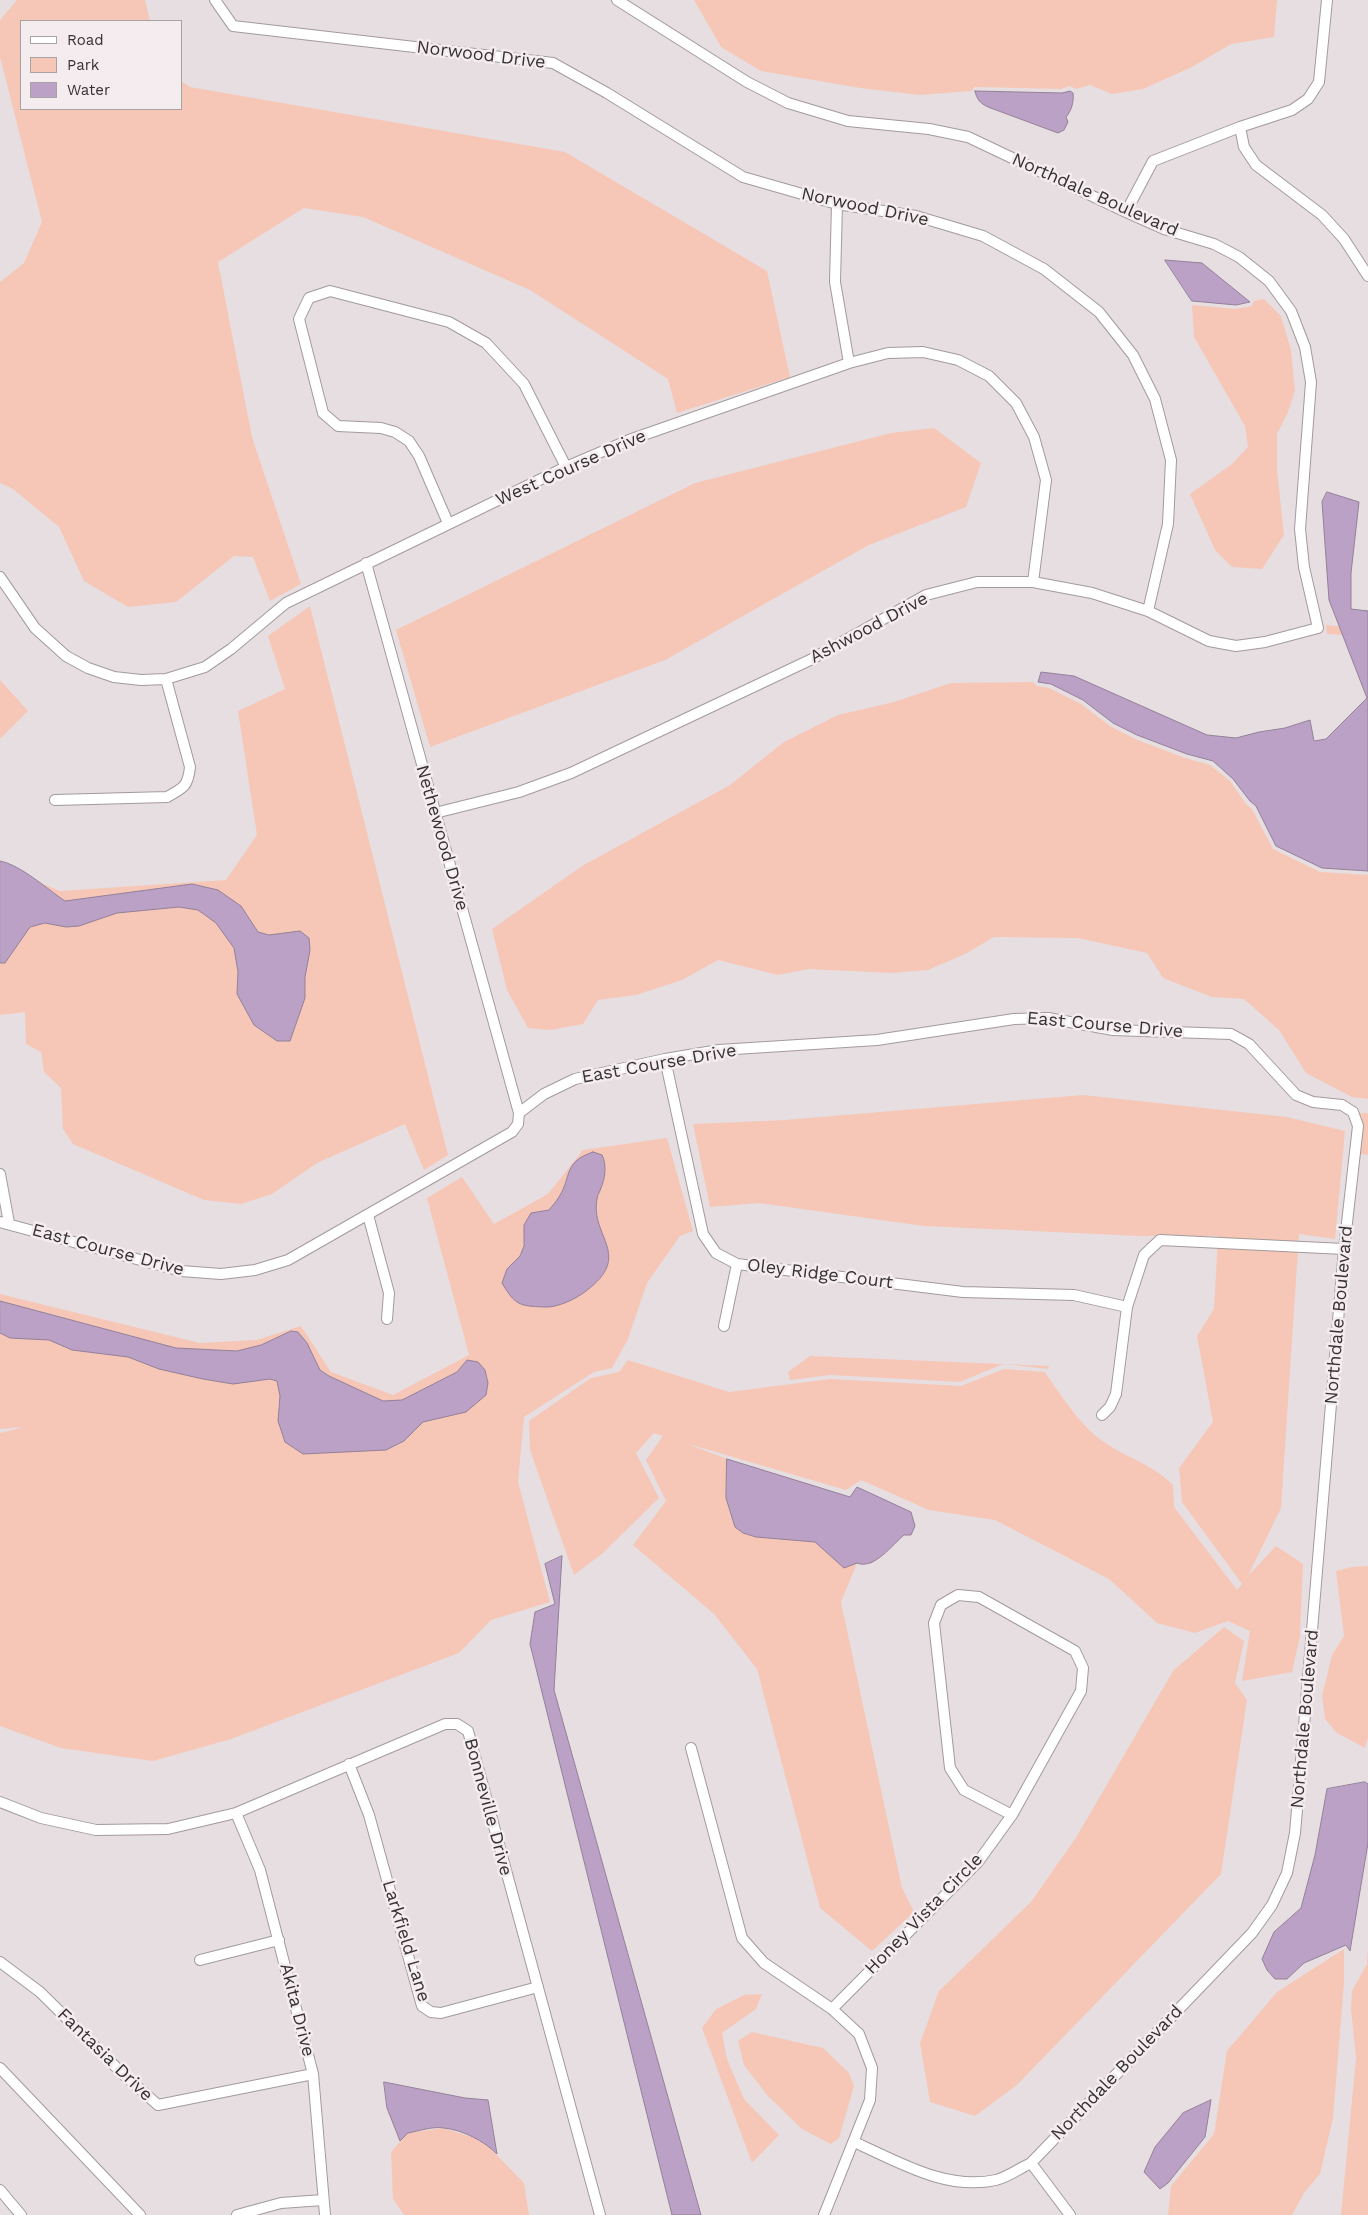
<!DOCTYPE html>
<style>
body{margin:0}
#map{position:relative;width:1368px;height:2215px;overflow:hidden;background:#e7dee1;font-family:"Work Sans",sans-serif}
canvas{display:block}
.legend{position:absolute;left:20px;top:20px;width:162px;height:90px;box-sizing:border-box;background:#f4ecee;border:1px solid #a8a2a3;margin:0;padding:6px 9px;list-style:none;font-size:15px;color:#353232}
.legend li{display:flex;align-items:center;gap:10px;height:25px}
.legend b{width:25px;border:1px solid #a8a2a3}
</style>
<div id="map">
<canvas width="1368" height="2215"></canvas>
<ul class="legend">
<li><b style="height:6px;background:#fff"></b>Road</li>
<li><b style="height:14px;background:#f6c7b7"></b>Park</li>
<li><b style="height:14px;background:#bba1c5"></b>Water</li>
</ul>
</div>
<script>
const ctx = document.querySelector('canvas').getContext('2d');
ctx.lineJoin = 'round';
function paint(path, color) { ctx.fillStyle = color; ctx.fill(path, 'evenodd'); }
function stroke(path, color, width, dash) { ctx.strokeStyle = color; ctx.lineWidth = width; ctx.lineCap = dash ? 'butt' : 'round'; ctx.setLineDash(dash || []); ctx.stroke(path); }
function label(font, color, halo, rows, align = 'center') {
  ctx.font = font + ' "Work Sans",sans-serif'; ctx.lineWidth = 5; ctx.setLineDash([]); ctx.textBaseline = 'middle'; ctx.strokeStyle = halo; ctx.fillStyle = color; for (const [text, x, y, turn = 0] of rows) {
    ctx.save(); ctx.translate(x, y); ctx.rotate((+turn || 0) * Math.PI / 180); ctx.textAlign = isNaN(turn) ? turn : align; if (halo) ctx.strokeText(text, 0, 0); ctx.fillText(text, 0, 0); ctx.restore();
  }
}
paint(new Path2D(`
 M17 0H145L150 21H21V109H181V81L190 87 565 152 767 271 790 377 677 413 668 379 530 290 363 217 304 208 218 262 252 437 301 584 270 601 253 557 234 556 176 602 128 607 84 581 59 527 13 489 0 483V282L24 263 42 222 0 57V20Z
 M694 0H1277L1274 37 1231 44 1192 67 1143 89 1112 94 1090 85 1076 89 1070 86 1061 89 975 87 971 91 920 95 860 88 761 71 721 47Z
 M1264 299 1281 316 1291 350 1295 391 1288 412 1277 434V470L1284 535 1262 569 1232 567 1215 550 1190 494 1232 464 1248 447 1245 426 1194 337 1192 305 1236 309 1252 306 1254 301Z
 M934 428 981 463 966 507 869 545 665 660 430 747 396 630 695 483 891 433Z
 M310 606 448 1155 424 1170 405 1124 317 1163 272 1194 241 1204 204 1200 73 1144 63 1129 61 1088 44 1072 41 1052 26 1044 25 1012 0 1015V866L60 891 226 880 257 835 238 711 285 689 268 636Z
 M1326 625 1346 627 1368 636 1327 634Z
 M0 680 28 711 0 739Z
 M1033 682 1037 686 1049 688 1081 704 1110 726 1135 739 1185 758 1210 765 1230 781 1246 804 1252 809 1273 849 1320 872 1368 875V1099L1352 1097 1306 1073 1279 1030 1244 999 1212 997 1163 978 1147 953 1078 938 994 937 967 953 928 970 891 973 809 969 778 975 718 960 682 980 636 995 598 1000 583 1024 550 1030 528 1028 507 990 492 929 582 866 730 785 784 742 838 715 894 702 951 683Z
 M1083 1095 1287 1117 1345 1131 1335 1239 1299 1234 1281 1508 1248 1576 1276 1546 1303 1564 1300 1636 1292 1672 1242 1681 1250 1631 1228 1621 1195 1633 1157 1623 1109 1579 995 1520 929 1510 861 1480 846 1490 685 1443 727 1459 850 1497 857 1487 911 1512 915 1526 911 1535H904L871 1564 857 1563 841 1602 902 1888 914 1912 872 1951 820 1908 757 1669 714 1614 633 1545 666 1501 646 1460 663 1436 654 1433 636 1453 659 1498 603 1553 574 1575 530 1450 529 1421 591 1378 619 1372 628 1360 729 1392 830 1379 961 1386 1004 1369 1045 1372C1058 1392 1082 1427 1101 1440 1124 1457 1153 1464 1173 1485L1174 1507 1237 1590 1242 1584 1182 1502 1179 1468 1213 1422 1197 1336 1214 1309 1218 1236H1140L924 1226 759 1203 710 1207 693 1124 785 1120Z
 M1360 1113H1368V1155L1360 1154 1362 1119Z
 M667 1138 693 1231 680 1236 647 1283 628 1339 612 1368 594 1372 524 1417 518 1482 550 1602 491 1620 459 1653 231 1739 153 1761 61 1748 0 1726V1433L24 1427 0 1429V1294L200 1343 256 1340 301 1326 331 1372 393 1395 469 1355 427 1198 462 1177 494 1224 548 1194 583 1150Z
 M810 1356 1049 1366 1048 1369 1003 1364 960 1382 830 1375 790 1380 788 1372Z
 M1368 1566V1738L1365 1748 1337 1733 1325 1719 1322 1696 1332 1655 1344 1636 1336 1571 1352 1567Z
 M1224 1627 1244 1641 1235 1683 1247 1700 1221 1874 1017 2085 975 2116 930 2102 920 2043 939 1991 1031 1902 1077 1836 1173 1671Z
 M1368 1947V2215H1341L1356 2058 1351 2009 1352 1991 1367 1964Z
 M1344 1949V1983L1333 2118 1320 2174 1304 2193 1292 2215H1168L1171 2186 1214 2134 1227 2051 1277 1992Z
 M762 1994 756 2009 722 2033 727 2059 744 2099 779 2135 752 2163 702 2028 716 2009 744 1995Z
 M752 2032 823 2048 849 2073 854 2086 839 2138 831 2144 802 2129 767 2095 744 2065 738 2041Z
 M443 2128 475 2138 489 2147 524 2183 529 2215H404L393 2199 391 2152 408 2133Z`), '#f6c7b7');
const water = new Path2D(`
 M975 91 1062 93 1070 91 1073 93C1074 101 1072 110 1066 117L1068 122 1064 130 1058 133 988 107C980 103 977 100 975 91Z
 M1165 260 1202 263 1250 302 1236 305 1192 301Z
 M1327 492 1359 502 1351 573V609L1368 611V871L1322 868 1276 846 1256 806 1250 801 1233 779 1213 761 1187 754 1137 735 1113 723 1083 700 1051 684 1038 682 1041 672 1074 676 1207 735 1236 738 1259 732 1285 728 1310 720 1314 741 1326 739 1367 698 1329 600 1322 502Z
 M0 861C21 865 47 889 65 901L192 884 218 890 241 906 258 932 269 935 300 931 309 938 310 950 305 977V998L290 1041H277L254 1025 237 994 238 972 234 948 216 923 198 910 179 907 117 913 79 926 66 927 45 923 30 927 5 963H0Z
 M593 1152 602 1155C607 1164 605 1179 601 1188 600 1192 597 1195 597 1199 590 1237 634 1255 586 1291 576 1299 557 1308 544 1307 519 1306 515 1305 502 1283L507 1269 520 1256 524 1246V1225L531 1213 549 1210C552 1206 556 1202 559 1197 572 1176 563 1162 593 1152Z
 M0 1301 176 1348 237 1351 261 1345 291 1331 298 1332 307 1343 320 1370 329 1376 383 1401 402 1400 457 1372 467 1360 478 1362 485 1370 488 1383 486 1395 466 1412 423 1422 404 1441 386 1450 303 1454 285 1442 278 1421 280 1396 277 1381 270 1379 233 1384 203 1379 159 1369 128 1357 72 1350 49 1340 10 1338 0 1333Z
 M727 1459 850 1497 857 1487 911 1512 915 1526 911 1535H904C892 1545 874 1570 857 1563L844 1568 815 1542 756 1537 743 1533 735 1527 726 1498Z
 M562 1556 554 1690 701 2215H672L530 1644 535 1612 555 1604 545 1564Z
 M1365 1782 1368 1784V1843L1350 1951 1346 1945 1304 1963 1287 1979H1275L1267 1970 1262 1959 1274 1932 1301 1908 1315 1855 1327 1789Z
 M384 2082 465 2098 488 2100 497 2154C484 2141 463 2130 444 2128 433 2126 419 2131 408 2133L400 2141 387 2108Z
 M1211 2100 1205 2137 1168 2183 1160 2189 1144 2172 1155 2147 1183 2113Z`);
paint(water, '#bba1c5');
stroke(water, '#938099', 1);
const minor = new Path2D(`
 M215 0 233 26 553 63 607 93 743 177 837 204 916 216 983 236 1044 269 1099 312 1133 355 1155 399 1171 460 1168 524 1148 611
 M1240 127 1244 147 1256 165 1322 215 1344 239 1368 276
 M837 204 835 282 849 363
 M1126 212 1153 161 1240 127 1292 110 1308 99 1319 82 1327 0
 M448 523 419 456 409 441 395 432 381 428 338 426 323 413 299 319 309 298 330 291 449 322 486 343 524 384 566 467
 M366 563 519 1113
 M0 577 35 628 66 656 88 668 114 677 141 680 166 679 205 667 231 649 286 603 566 467 629 440 849 363 888 353 923 352 958 360 989 376 1016 403 1034 437 1046 480 1033 582
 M55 800 167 797C184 788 188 786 190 767L166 679
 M435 813 519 792 571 773 810 660 926 595 977 582H1033L1092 593 1148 611 1209 641 1236 646 1265 642 1318 628 1304 567 1300 529 1311 382 1305 347 1291 311 1269 281 1239 257 1214 244 1164 229 1126 212 968 137 929 129 848 121 788 103 747 82 617 0
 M665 1059 703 1234 716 1253 737 1264 963 1292 1074 1295 1127 1307
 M0 1174 9 1223
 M368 1215 389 1293 387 1319
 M0 1222 181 1271 221 1274 255 1270 288 1260 512 1132 518 1124 519 1113 544 1094 575 1079 665 1059 719 1050 877 1040 1014 1019 1048 1018 1113 1030 1231 1034 1249 1044 1296 1095 1313 1102 1342 1105 1353 1112 1358 1126 1344 1249 1295 1833 1287 1873 1272 1905 1252 1933 1031 2163C1020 2168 1008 2177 996 2180 946 2191 899 2162 854 2142
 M724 1326 737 1264
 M1102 1415 1110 1407 1116 1394 1127 1307 1144 1255 1160 1240 1344 1249
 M691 1748 742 1938 764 1963 832 2009 859 2034 872 2068 870 2100 824 2215
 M349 1764 369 1815 422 2006 431 2012 441 2013 538 1987
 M0 1802 41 1818 96 1830 168 1829 236 1813 445 1724H457L468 1731 600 2215
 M236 1813 260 1870 313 2074 325 2215
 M200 1960 279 1940
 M0 1962 40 1992 124 2075 158 2105 313 2074
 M832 2009 978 1862 1012 1815 1081 1691 1083 1668 1075 1651 979 1597 958 1595 941 1605 934 1623 950 1768 964 1790 1012 1815
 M0 2068 140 2215
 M1031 2163 1070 2215
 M0 2190 21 2215
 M237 2215 281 2203 323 2200`);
stroke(minor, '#a29a9c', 12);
stroke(minor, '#fff', 10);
label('18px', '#353232', '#f4ecee', [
 ["Norwood Drive",481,55,7],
 ["Northdale Boulevard",1095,195,24],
 ["Norwood Drive",865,207,12],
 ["West Course Drive",571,468,-24],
 ["Ashwood Drive",869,628,-28],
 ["Nethewood Drive",442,838,74],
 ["East Course Drive",1105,1025,5],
 ["East Course Drive",659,1064,-10],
 ["East Course Drive",108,1250,15],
 ["Oley Ridge Court",820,1274,7],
 ["Northdale Boulevard",1339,1315,-85],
 ["Northdale Boulevard",1305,1719,-85],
 ["Bonneville Drive",488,1807,75],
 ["Honey Vista Circle",924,1914,-46],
 ["Larkfield Lane",406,1941,73],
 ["Akita Drive",297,2010,76],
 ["Fantasia Drive",105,2055,44],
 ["Northdale Boulevard",1117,2073,-46]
]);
</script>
